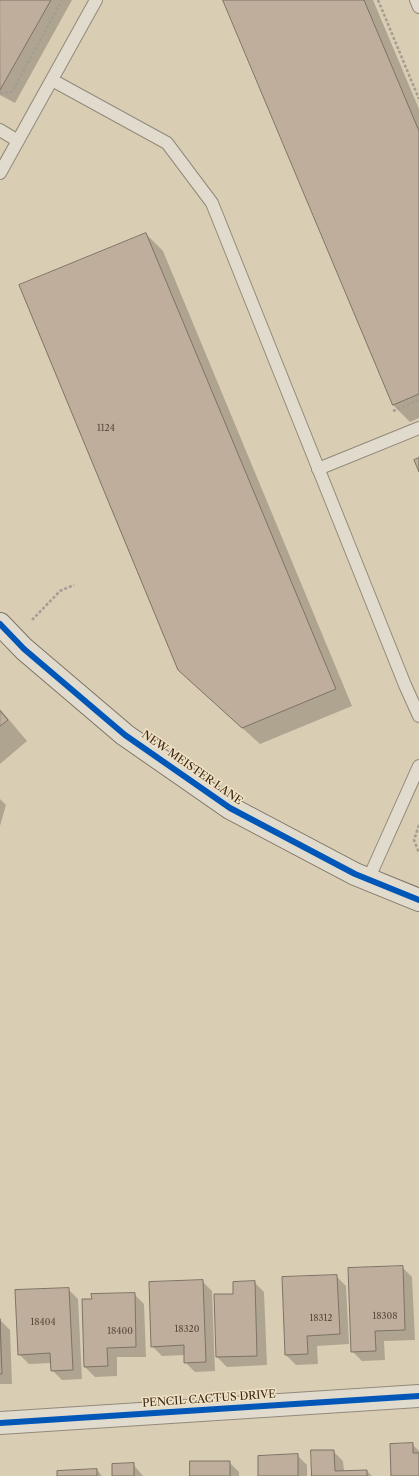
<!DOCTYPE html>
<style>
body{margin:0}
canvas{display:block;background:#d9cdb4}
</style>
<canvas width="419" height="1476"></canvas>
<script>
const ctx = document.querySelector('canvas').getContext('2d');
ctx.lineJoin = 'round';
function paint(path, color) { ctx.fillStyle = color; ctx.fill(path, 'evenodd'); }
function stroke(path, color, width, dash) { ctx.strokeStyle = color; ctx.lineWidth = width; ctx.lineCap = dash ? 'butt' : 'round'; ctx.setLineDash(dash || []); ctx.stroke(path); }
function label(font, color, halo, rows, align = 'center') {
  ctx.font = font + ' "Libre Caslon Text",serif'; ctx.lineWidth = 3; ctx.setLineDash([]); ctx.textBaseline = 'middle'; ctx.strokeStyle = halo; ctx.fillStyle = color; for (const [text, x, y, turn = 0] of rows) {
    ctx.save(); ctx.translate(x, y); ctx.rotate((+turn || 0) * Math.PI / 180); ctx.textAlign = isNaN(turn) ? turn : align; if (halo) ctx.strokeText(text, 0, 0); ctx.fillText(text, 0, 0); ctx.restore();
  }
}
paint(new Path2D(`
 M0 0H72L15 103 0 95Z
 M224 0H373L419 109V418L410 422 393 405Z
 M146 234 163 251 352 706 260 744 197 687Z
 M0 709 27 741 0 764Z
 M0 799 6 805 0 826Z
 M402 1267 412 1277 415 1340 384 1341 385 1360 362 1361 352 1351Z
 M336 1276 346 1286 349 1344 317 1346 318 1364 296 1365 286 1355Z
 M202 1281 212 1291 215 1371 195 1372 185 1362V1355L162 1356 152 1346Z
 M254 1282 264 1292 267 1365 227 1367 217 1357 234 1295Z
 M68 1289 78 1299 82 1379 62 1380 52 1370V1363L29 1364 19 1354Z
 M134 1294 144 1304 146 1357H117V1376L95 1377 85 1367 93 1300Z
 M0 1320 10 1330 12 1384H0Z
 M412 1444 419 1451V1476H392Z
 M333 1451 343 1461 344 1471H367L372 1476H313Z
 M297 1455 307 1465V1476H259Z
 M229 1462 239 1472V1476H191Z
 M133 1464 143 1476H113Z
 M97 1470 102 1476H58Z`), '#0003');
const building = new Path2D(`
 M0 0H51L0 90Z
 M223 0H364L419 131V394L393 405Z
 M146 233 336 689 242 728 178 670 19 285Z
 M419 458V472L414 460Z
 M0 711 8 720 0 726Z
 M403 1266 405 1330 375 1331 376 1351 351 1352 348 1268Z
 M337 1275 340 1334 307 1336 308 1354 285 1355 282 1277Z
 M203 1280 206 1362 184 1363V1345L151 1347 149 1282Z
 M255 1281 257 1356 216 1357 214 1294H233V1282Z
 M69 1288 73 1370 51 1371 50 1353 18 1355 15 1290Z
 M135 1293 136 1347 107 1348 108 1366 84 1367 82 1299H92L91 1294Z
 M0 1319 2 1374H0Z
 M413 1443V1453H419V1476H391L390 1444Z
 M311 1450H334L335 1471 367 1470V1476H312Z
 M298 1454V1476H258V1456Z
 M190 1461H230V1476H190Z
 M134 1463V1476H112V1464Z
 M97 1469V1476H57V1471Z`);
paint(building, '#c0ae9d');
stroke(building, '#7d7365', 1);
const lane = new Path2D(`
 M416 0 419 7
 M52 80 167 143 212 203 405 685 419 716
 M0 130 18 141
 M0 173 96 0
 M318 469 419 428
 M368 880 419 766`);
const street = new Path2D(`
 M0 1423 419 1396`);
const secondary = new Path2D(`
 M0 624 24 649 125 735 230 808 355 874 419 900`);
stroke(lane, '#93897a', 14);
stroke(street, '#93897a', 24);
stroke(secondary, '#7d7365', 24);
stroke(new Path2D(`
 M378 0 419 99
 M0 93 12 92 62 0
 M393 411 419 400
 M32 620 60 591 74 585
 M419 825 414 840 419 853`), '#a49d93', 2.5, [3, 2]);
stroke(lane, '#e1dbce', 12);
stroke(street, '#e1dbce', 22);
stroke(secondary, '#e1dbce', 22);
stroke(new Path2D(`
 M0 624 24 649 125 735 230 808 355 874 419 900
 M0 1423 419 1396`), '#0057b8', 6);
label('9px', '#5d4a3a', null, [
 ["1124",106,428],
 ["18308",385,1316],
 ["18312",321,1318],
 ["18404",43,1322],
 ["18320",187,1329],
 ["18400",120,1331]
]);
label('11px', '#3c2819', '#f0e2c4', [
 ["NEW MEISTER LANE",192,768,35],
 ["PENCIL CACTUS DRIVE",209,1399,-4]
]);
</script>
